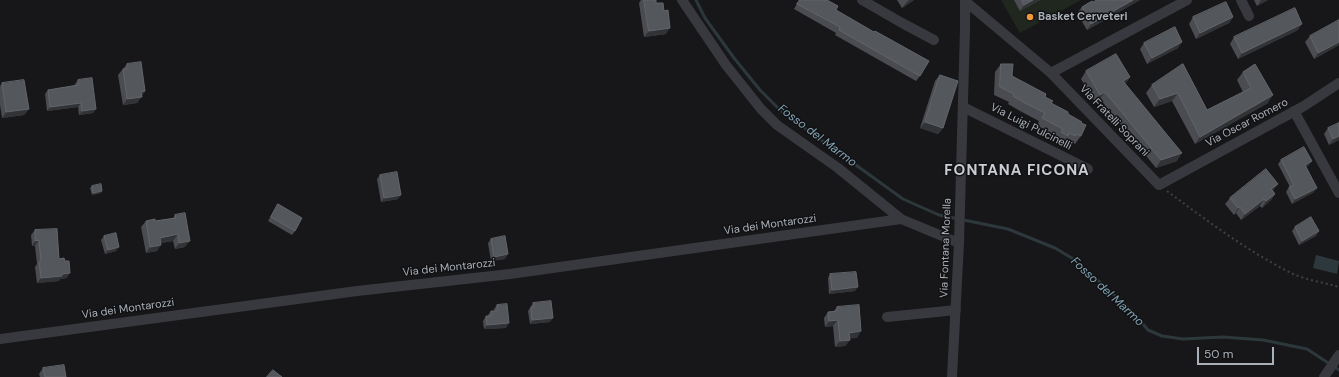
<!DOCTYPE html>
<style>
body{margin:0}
#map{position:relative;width:1339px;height:377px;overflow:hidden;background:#171719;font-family:"DM Sans",sans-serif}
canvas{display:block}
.scale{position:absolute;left:1197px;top:347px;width:77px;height:18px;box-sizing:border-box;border:2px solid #a9b0b8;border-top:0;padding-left:5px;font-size:12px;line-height:14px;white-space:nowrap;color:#a9b0b8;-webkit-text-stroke:3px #121214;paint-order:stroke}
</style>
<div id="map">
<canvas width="1339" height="377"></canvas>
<div class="scale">50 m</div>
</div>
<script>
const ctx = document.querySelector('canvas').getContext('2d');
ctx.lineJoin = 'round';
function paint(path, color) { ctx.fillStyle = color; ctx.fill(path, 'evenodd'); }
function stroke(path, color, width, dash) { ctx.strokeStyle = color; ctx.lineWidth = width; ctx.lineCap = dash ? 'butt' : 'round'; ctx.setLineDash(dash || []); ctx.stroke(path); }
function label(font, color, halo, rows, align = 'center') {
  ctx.font = font + ' "DM Sans",sans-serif'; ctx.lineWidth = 3; ctx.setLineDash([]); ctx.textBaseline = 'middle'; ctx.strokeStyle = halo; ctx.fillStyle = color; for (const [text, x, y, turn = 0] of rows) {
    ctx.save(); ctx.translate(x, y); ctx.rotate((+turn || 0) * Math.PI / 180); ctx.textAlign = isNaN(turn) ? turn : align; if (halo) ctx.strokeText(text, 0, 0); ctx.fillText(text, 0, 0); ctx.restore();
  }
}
paint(new Path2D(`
 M1001 0H1081L1020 33Z`), '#1f271f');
paint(new Path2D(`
 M1316 255 1339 261 1337 274 1313 268Z`), '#2d383d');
stroke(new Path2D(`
 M696 0 705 18 734 58 760 90 781 111 903 199 939 215 1008 229 1055 248 1075 260 1131 310 1148 330 1162 336 1183 339 1223 337 1263 340 1307 349 1339 370`), '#2d383d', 3);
stroke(new Path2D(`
 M1167 191C1206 220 1246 250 1289 272 1304 280 1323 282 1339 287`), '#3e4045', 2, [2, 3]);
stroke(new Path2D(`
 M682 0 726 65 761 109 777 125 838 168 901 219 959 243
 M862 0 902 23 934 40
 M1241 0 1249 16
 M965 1 1051 73 1159 185 1304 106 1339 83
 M1051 73 1187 0
 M963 107 1088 169
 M1294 111 1339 193
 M887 317 956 310
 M0 339 357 291 510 274 901 219
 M952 377 959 243 965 29V0
 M1324 377 1339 355`), '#38393e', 10);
paint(new Path2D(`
 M641 0H656V3L666 34 644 37 639 3Z
 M799 0H827L836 10 920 76 916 81 835 35 836 33 794 9Z
 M897 0H914L902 8Z
 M1014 0H1040L1020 11Z
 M1140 0 1087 30 1077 13 1082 7 1093 2Z
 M1254 0H1268L1257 6Z
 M1193 17H1233L1229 23 1196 39 1189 24Z
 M1298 30 1238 59 1230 44 1234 37Z
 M1310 36 1339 45 1314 59 1305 42Z
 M1144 43 1178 48 1147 64 1140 49Z
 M127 64 145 91 137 103 123 105 118 75Z
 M1001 64 1012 76 1045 97 1051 103 1081 123V136L1075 144 1071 142 1069 144 1064 141 1062 143 1055 140 1057 137 1037 126 1039 121 1020 111 1008 104 1009 102 994 95 995 72Z
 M1183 64 1207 110 1243 92 1237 80 1243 72 1268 103 1195 144 1172 101 1154 107 1146 93 1152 85Z
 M1086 71 1130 77 1125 84 1177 161 1156 168 1100 99 1095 102 1081 79Z
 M940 75 943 128 938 134 920 128 935 81Z
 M78 80 96 109 93 113 79 115 78 107 47 111 45 94 48 90 75 86V84Z
 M2 83 29 109 24 115 2 118 0 105V86Z
 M1328 128 1339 140 1329 145 1324 134Z
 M1281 160 1309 165 1306 167 1314 192 1292 204 1286 192 1289 187H1290L1278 164Z
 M380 175 398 199 381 202 377 179Z
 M1278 184 1273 190 1275 194 1271 200 1262 208 1260 206 1241 220 1236 213 1234 215 1225 204 1230 198Z
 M92 186 101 193 92 195 90 188Z
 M278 204 295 231 292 235 268 221Z
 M175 215 185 247 175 249 173 241 161 243 157 251 146 253 141 227 146 221H155L173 218Z
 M1295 227 1319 231 1316 236 1299 245 1292 231Z
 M35 230 59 259 67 278 60 279 59 281 37 283 35 267 37 264 35 246H32L31 235Z
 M104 236 116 251 105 254 101 240Z
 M491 239 505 259 491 261 488 243Z
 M830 274 855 291 829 294 828 278Z
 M533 303 550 322 530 324 528 311Z
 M497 305 506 328 484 329 483 321 486 316H488V315L491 311H494V309Z
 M837 307 857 338H849L850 340 845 346 835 347 833 326 825 327 824 318 828 312H833Z
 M43 368 66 377H40L39 374Z`), '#4a4c51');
paint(new Path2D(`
 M909 0H914L902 8 907 2Z
 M1033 0H1040L1020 11 1024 5Z
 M1133 0H1140L1087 30 1091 24Z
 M1261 0H1268L1257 6Z
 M1233 17 1229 23 1196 39 1200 33Z
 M1302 24 1298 30 1238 59 1242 53Z
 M670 28 666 34 644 37 649 31Z
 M1182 42 1178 48 1147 64 1152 58Z
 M1339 42V45L1314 59 1318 53Z
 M1130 77 1125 84 1123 81Z
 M145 91 137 103 123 105 127 99 141 92Z
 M1105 92 1100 99 1095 102 1100 95Z
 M1178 93 1172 101 1154 107 1160 99Z
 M1273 95 1268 103 1195 144 1200 137Z
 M81 103 78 107 47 111 50 107Z
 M29 109 24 115 2 118 6 112Z
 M96 109 93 113 79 115 82 111Z
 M925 122 943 128 938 134 920 128Z
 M1339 136V140L1329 145 1333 139Z
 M1182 153 1177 161 1156 168 1161 160Z
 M1312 161 1309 165 1302 169 1305 165Z
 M1278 184 1273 190 1267 195 1271 189Z
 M1317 188 1314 192 1292 204 1295 199Z
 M102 191 101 193 92 195 93 193Z
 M1275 194 1271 200 1262 208 1266 201Z
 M401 195 398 199 381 202 384 198Z
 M1264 199 1260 206 1241 220 1245 214Z
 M1240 207 1236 213 1234 215 1238 208Z
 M1319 231 1316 236 1299 245 1302 241Z
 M178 234 173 241 156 244 160 238Z
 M39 240 35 246H32L35 241Z
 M190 241 185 247 175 249 179 243Z
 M161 245 157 251 146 253 150 247Z
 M119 247 116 251 105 254 108 250Z
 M508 254 505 259 491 261 494 257Z
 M70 273 67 278 60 279 59 281 37 283 41 278Z
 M858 287 855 291 829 294 832 290Z
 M553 318 550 322 530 324 532 320Z
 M838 320 833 326 825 327 829 321Z
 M509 323 506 328 484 329 487 325Z
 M861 331 857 338 845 339 849 333Z
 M850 340 845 346 835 347 840 341Z`), '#313336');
const building = new Path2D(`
 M644 0H656V3H663L664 11 668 10 670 28 649 31Z
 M800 0H827L838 6 836 10 874 32 875 31 929 61 920 76 839 30 840 27 797 4Z
 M1022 0H1033L1024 5Z
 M1096 0H1133L1091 24 1082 7 1092 1 1093 2Z
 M1226 2 1233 17 1200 33 1193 17Z
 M1295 8 1302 24 1242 53 1234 37Z
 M1339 20V42L1318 53 1310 36Z
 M1175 27 1182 42 1152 58 1144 43Z
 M1116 54 1130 77 1123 81 1182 153 1161 160 1105 92 1100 95 1086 71Z
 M141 62 145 91 141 92 142 97 127 99 123 69H127V64Z
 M1001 64H1013L1012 76 1046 94 1045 97 1053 101 1051 103 1068 112V114L1082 122 1081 123 1086 125 1081 136 1076 134 1075 136 1069 133 1068 136 1061 132 1063 129 1042 118 1045 113 1025 103 1013 96 1014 94 1000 87Z
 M1183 64 1207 110 1251 88 1243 72 1255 64 1273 95 1200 137 1178 93 1160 99 1152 85Z
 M940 75 958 81 943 128 925 122Z
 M92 78 96 109 82 111 81 103 50 107 48 90 78 85V80Z
 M24 80 29 109 6 112 2 83Z
 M1339 123V136L1333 139 1328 128Z
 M1304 147 1312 161 1305 165 1317 188 1295 199 1289 187 1294 185 1281 160Z
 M1266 169 1278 184 1271 189 1275 194 1266 201 1264 199 1245 214 1240 207 1238 208 1230 198Z
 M397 172 401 195 384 198 380 175Z
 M101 184 102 191 93 193 92 186Z
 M278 204 302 218 295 231 271 217Z
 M185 213 190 241 179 243 178 234 160 238 161 245 150 247 146 221 155 219V221L176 218 175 215Z
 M1311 217 1319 231 1302 241 1295 227Z
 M57 229 59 259 64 258 65 261H69L70 273 62 274V276L41 278 39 262 41 261 39 240 35 241V230Z
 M116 233 119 247 108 250 104 236Z
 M505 236 508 254 494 257 491 239Z
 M856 272 858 287 832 290 830 274Z
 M551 301 553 318 532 320 531 307H534L533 303Z
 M507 304 509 323 487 325 486 316H491V311H497V305Z
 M859 305 861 331 849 333 850 340 840 341 838 320 829 321 828 312 837 311V307Z
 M64 365 66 377H45L43 368Z
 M273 370 282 377H267Z`);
paint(building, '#54575c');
stroke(building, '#62656a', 1);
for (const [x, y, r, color] of [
 [1030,17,4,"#f19936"]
]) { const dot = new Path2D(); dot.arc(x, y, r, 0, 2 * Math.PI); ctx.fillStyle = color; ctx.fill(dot); stroke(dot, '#121214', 1.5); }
label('bold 11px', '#a9b0b8', '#121214', [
 ["Basket Cerveteri",1038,17]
], 'left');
label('11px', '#a9b0b8', '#121214', [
 ["Via Fratelli Soprani",1114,121,46],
 ["Via Oscar Romero",1247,123,-28],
 ["Via Luigi Pulcinelli",1031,127,27],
 ["Via dei Montarozzi",770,225,-8],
 ["Via Fontana Morella",946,248,-88],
 ["Via dei Montarozzi",449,268,-6],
 ["Via dei Montarozzi",128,309,-8]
]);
label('italic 12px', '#80a2b3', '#121214', [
 ["Fosso del Marmo",817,136,37],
 ["Fosso del Marmo",1107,292,43]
]);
ctx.letterSpacing = '1px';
label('bold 15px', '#caced4', '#121214', [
 ["FONTANA FICONA",1017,171]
]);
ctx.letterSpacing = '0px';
</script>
